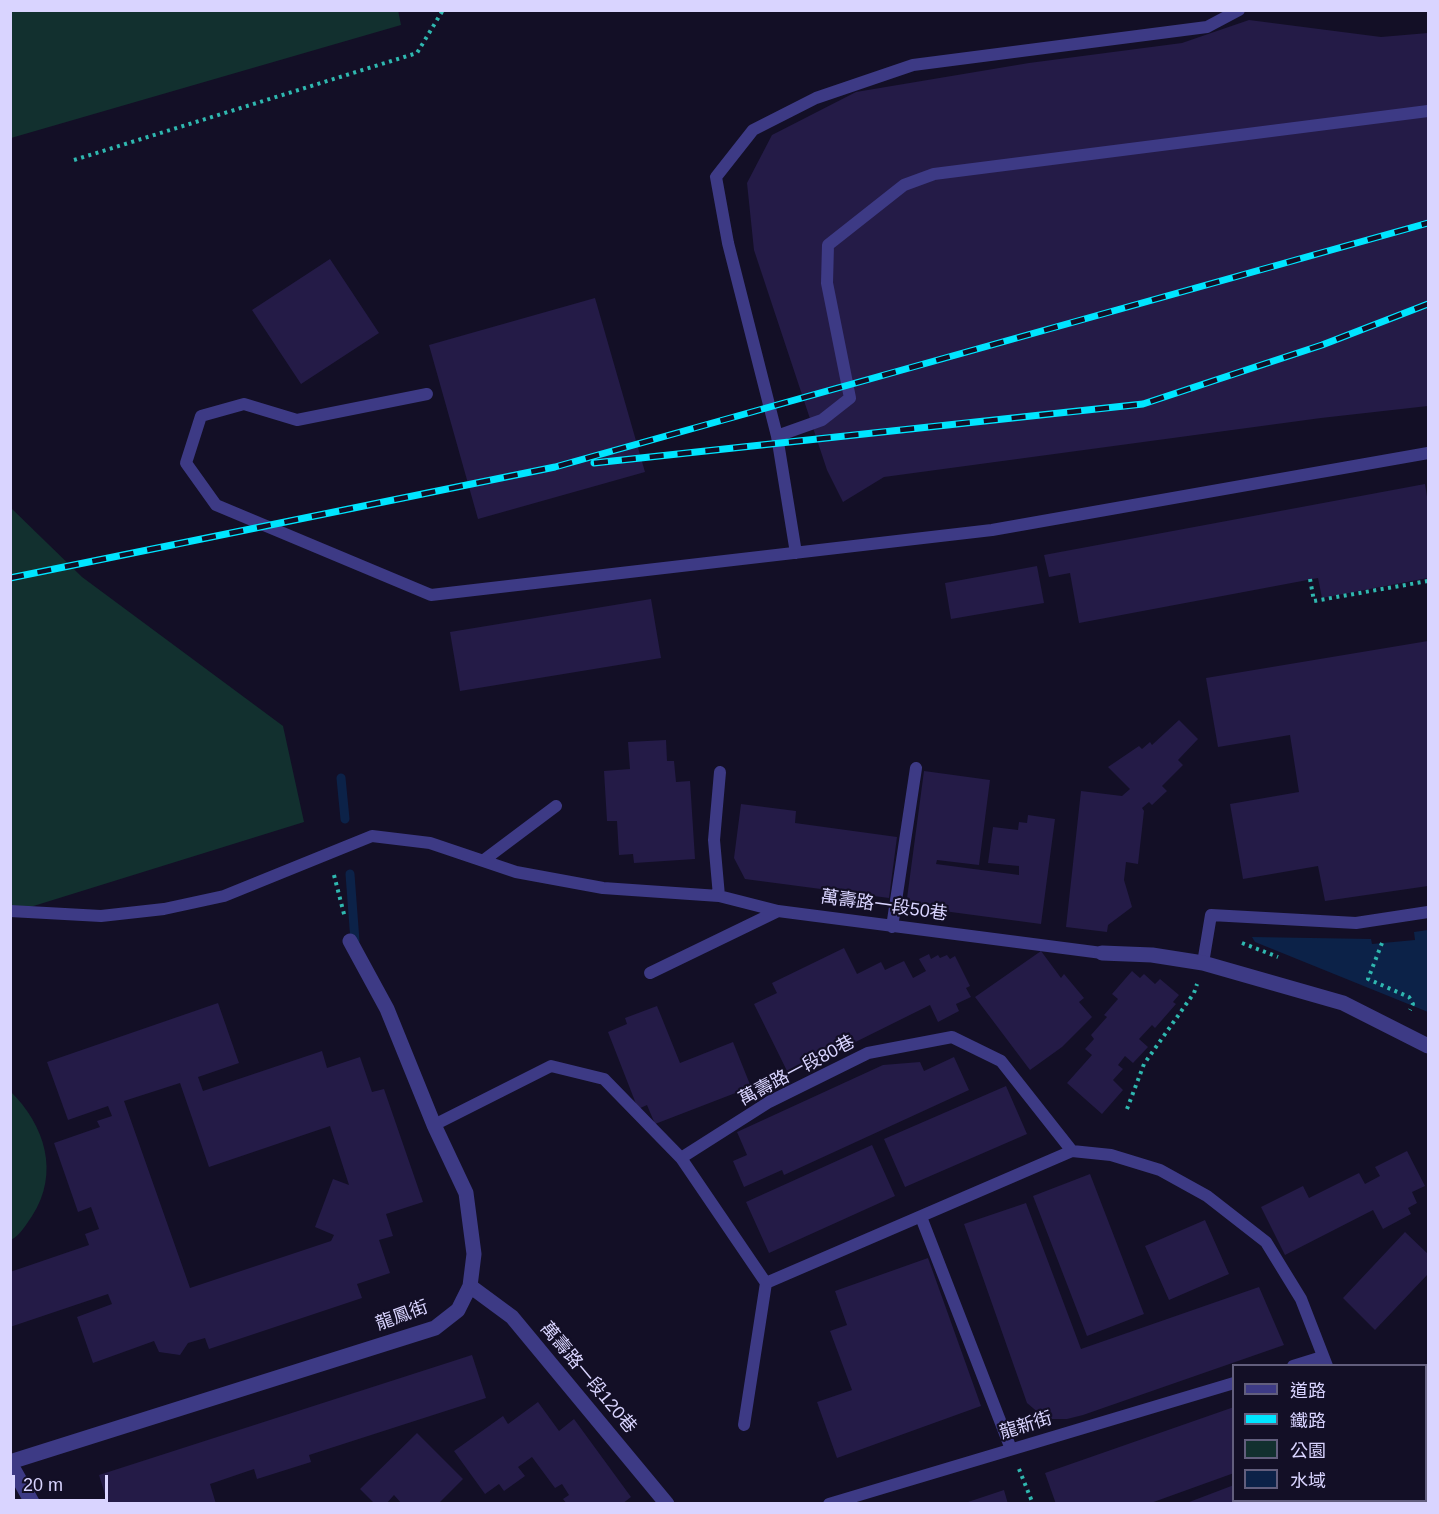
<!DOCTYPE html>
<meta charset="utf-8">
<style>
body{margin:0}
#map{position:relative;width:1439px;height:1514px;overflow:hidden;background:#130f26;font-family:Helvetica,"Noto Sans TC",sans-serif}
canvas{display:block}
.frame{position:absolute;inset:0;border:12px solid #d9d4ff;pointer-events:none}
.legend{position:absolute;left:1232px;top:1364px;width:195px;height:138px;box-sizing:border-box;background:#130f26;border:2px solid #625e7d;margin:0;padding:8px 10px;list-style:none;font-size:18px;color:#d9d4ff}
.legend li{display:flex;align-items:center;gap:12px;height:30px}
.legend b{width:30px;border:2px solid #625e7d}
.scale{position:absolute;left:12px;top:1475px;width:96px;height:27px;box-sizing:border-box;border:3px solid #d9d4ff;border-top:0;padding-left:8px;font-size:18px;line-height:21px;white-space:nowrap;color:#d9d4ff;-webkit-text-stroke:4px #130f26;paint-order:stroke}
</style>
<div id="map">
<canvas width="1439" height="1514"></canvas>
<div class="frame"></div>
<ul class="legend">
<li><b style="height:8px;background:#3d3a85"></b>道路</li>
<li><b style="height:8px;background:#00e5ff"></b>鐵路</li>
<li><b style="height:16px;background:#12302f"></b>公園</li>
<li><b style="height:16px;background:#0c2248"></b>水域</li>
</ul>
<div class="scale">20 m</div>
</div>
<script>
const ctx = document.querySelector('canvas').getContext('2d');
ctx.lineJoin = 'round';
function paint(path, color) { ctx.fillStyle = color; ctx.fill(path, 'evenodd'); }
function stroke(path, color, width, dash) { ctx.strokeStyle = color; ctx.lineWidth = width; ctx.lineCap = dash ? 'butt' : 'round'; ctx.setLineDash(dash || []); ctx.stroke(path); }
function label(font, color, halo, rows, align = 'center') {
  ctx.font = font + ' Helvetica,"Noto Sans TC",sans-serif'; ctx.lineWidth = 4.5; ctx.setLineDash([]); ctx.textBaseline = 'middle'; ctx.strokeStyle = halo; ctx.fillStyle = color; for (const [text, x, y, turn = 0] of rows) {
    ctx.save(); ctx.translate(x, y); ctx.rotate((+turn || 0) * Math.PI / 180); ctx.textAlign = isNaN(turn) ? turn : align; if (halo) ctx.strokeText(text, 0, 0); ctx.fillText(text, 0, 0); ctx.restore();
  }
}
paint(new Path2D(`
 M11 10H398L401 25 11 138Z
 M10 507 82 577 283 726 304 822 11 913Z
 M10 1091C45 1125 60 1173 32 1216 25 1226 21 1234 11 1240Z`), '#12302f');
paint(new Path2D(`
 M1428 930V1012L1255 942 1252 937 1371 939 1372 944 1415 940 1414 932Z`), '#0c2248');
stroke(new Path2D(`
 M341 778 345 819
 M350 874 355 941`), '#0c2248', 9);
paint(new Path2D(`
 M1249 20 1381 37 1428 33V406L1321 418 884 477 843 502 827 470 754 250 747 183 772 135 856 92 1029 63 1182 43Z
 M330 259 379 333 301 384 252 310Z
 M595 298 645 472 478 519 429 345Z
 M1425 484 1428 503V578L1322 598 1318 578 1079 623 1070 573 1049 577 1044 555Z
 M1037 566 1044 603 951 619 945 583Z
 M651 599 661 658 460 691 450 632Z
 M1428 641V886L1325 901 1318 866 1243 879 1230 804 1299 792 1290 735 1218 747 1206 678Z
 M1179 720 1198 739 1178 760 1183 765 1162 786 1167 791 1152 805 1149 802 1142 808 1144 811 1138 864 1126 862 1124 880 1132 907 1108 925 1107 932 1066 927 1081 791 1122 796 1130 789 1108 767 1139 746 1142 749 1150 742 1152 745Z
 M666 740 667 761H674L676 782 690 781 695 859 634 863 633 854 619 855 617 821H607L604 771 630 769 628 742Z
 M924 771 990 780 979 865 937 860 936 864 1019 875V866L988 863 993 827 1018 830 1019 822 1027 823 1028 815 1055 819 1041 924 906 906Z
 M741 804 796 811 795 823 897 837 889 898 745 879 734 858Z
 M844 948 857 974 881 962 885 970 904 961 913 978 926 971 919 959 929 954 931 959 938 955 940 958 947 955 950 959 955 956 970 986 966 988 971 997 956 1004 959 1011 938 1022 930 1005 789 1075 754 1004 777 993 772 983Z
 M1041 951 1061 978 1064 974 1084 998 1079 1002 1092 1017 1062 1047 1030 1070 975 997Z
 M1132 971 1140 978 1144 974 1155 984 1160 979 1179 995 1173 1002 1176 1004 1155 1028 1152 1025 1139 1039 1148 1047 1133 1063 1125 1056 1118 1065 1123 1069 1113 1080 1123 1090 1102 1114 1067 1083 1092 1055 1085 1049 1094 1039 1091 1035 1107 1017 1104 1015 1118 999 1112 994Z
 M218 1003 239 1063 198 1077 203 1091 322 1051 327 1068 360 1057 372 1092 384 1089 423 1202 386 1214 393 1236 379 1240 390 1273 357 1284 362 1298 209 1349 205 1338 188 1343 180 1355 159 1352 154 1341 93 1363 77 1317 112 1304 108 1294 10 1327V1272L89 1245 85 1234 99 1229 91 1207 78 1212 54 1143 100 1127 97 1121 112 1116 108 1106 68 1120 47 1062ZM180 1083 209 1167 330 1126 349 1185 333 1179 315 1227 334 1235 331 1241 190 1288 124 1101Z
 M657 1006 680 1063 733 1042 751 1087 655 1124 647 1105 638 1109 608 1032 627 1024 625 1018Z
 M954 1057 969 1090 784 1175 782 1170 744 1187 733 1161 747 1155 737 1132 883 1065 920 1062 924 1071Z
 M1006 1086 1027 1134 905 1187 884 1139Z
 M872 1145 895 1196 769 1253 746 1202Z
 M1407 1151 1425 1186 1412 1192 1417 1203 1408 1208 1411 1214 1383 1229 1373 1210 1285 1255 1261 1207 1303 1186 1309 1198 1359 1173 1365 1184 1380 1176 1375 1167Z
 M1090 1174 1144 1314 1087 1336 1033 1196Z
 M1026 1203 1081 1349 1259 1287 1284 1345 1083 1415 1067 1419H1052L1040 1414 1027 1403 964 1224Z
 M1205 1220 1229 1274 1169 1300 1145 1246Z
 M1405 1232 1428 1254V1274L1375 1330 1343 1298Z
 M928 1258 981 1406 837 1458 817 1402 852 1390 830 1331 847 1325 835 1291Z
 M472 1355 486 1398 309 1455 311 1462 257 1479 254 1469 210 1484 216 1504H108L99 1475Z
 M538 1402 559 1431 574 1419 631 1497 622 1504H567L563 1499 569 1495 562 1484 555 1488 532 1457 518 1467 525 1476 504 1491 499 1484 485 1494 454 1451 503 1416 508 1424Z
 M1234 1407V1473L1148 1504H1056L1045 1473Z
 M1428 1427V1469L1426 1463V1428Z
 M417 1433 463 1479 438 1504H402L394 1495 386 1504H375L360 1489Z
 M1234 1485V1500H1354L1355 1504H1184Z
 M1004 1490 1008 1504H965V1503Z`), '#241b47');
stroke(new Path2D(`
 M74 160 417 53 443 10
 M1310 579 1314 601 1428 581
 M334 875 345 918
 M1242 943 1278 957
 M1382 943 1368 979 1409 997 1413 1004 1410 1010
 M1127 1109 1144 1064 1194 993 1197 984
 M1019 1469 1033 1504`), '#2fb8b0', 4, [3, 4.5]);
stroke(new Path2D(`
 M427 394 297 420 244 404 201 416 186 463 216 505 431 595 992 530 1428 453
 M777 436 822 420 850 398 827 283 828 245 904 185 934 174 1428 111
 M796 553 777 436 728 243 716 177 753 130 816 98 913 65 1207 27 1239 10
 M484 860 556 806
 M719 896 714 840 720 772
 M10 911 101 916 164 909 224 896 372 836 430 843 516 872 603 888 719 896 778 911 1102 953
 M892 927 916 768
 M1203 963 1211 915 1356 923 1428 912
 M650 973 778 911
 M434 1125 551 1066 604 1079 681 1158 766 1283 744 1425
 M681 1158 769 1102 868 1053 952 1037 1001 1061 1072 1151 1111 1155 1160 1170 1207 1196 1266 1242 1301 1299 1327 1366
 M921 1217 1011 1449
 M766 1283 1072 1151
 M1293 1366 1322 1357
 M1401 1500 1402 1504
 M829 1504 1234 1383`), '#3d3a85', 12);
stroke(new Path2D(`
 M1102 953 1152 955 1203 963 1343 1003 1428 1046
 M470 1286 512 1317 667 1504
 M10 1462 435 1328 458 1310 470 1286 474 1254 466 1193 434 1125 387 1009 350 941
 M10 1463 33 1504`), '#3d3a85', 15);
const rail = new Path2D(`
 M594 463 1143 404 1322 345 1428 304
 M10 578 555 467 1428 223`);
stroke(rail, '#00e5ff', 7);
stroke(rail, '#130f26', 4.5, [14]);
label('18px', '#d9d4ff', '#130f26', [
 ["萬壽路一段50巷",884,906,8],
 ["萬壽路一段80巷",797,1071,-28],
 ["龍鳳街",402,1316,-20],
 ["萬壽路一段120巷",588,1378,50],
 ["龍新街",1026,1426,-17]
]);
</script>
